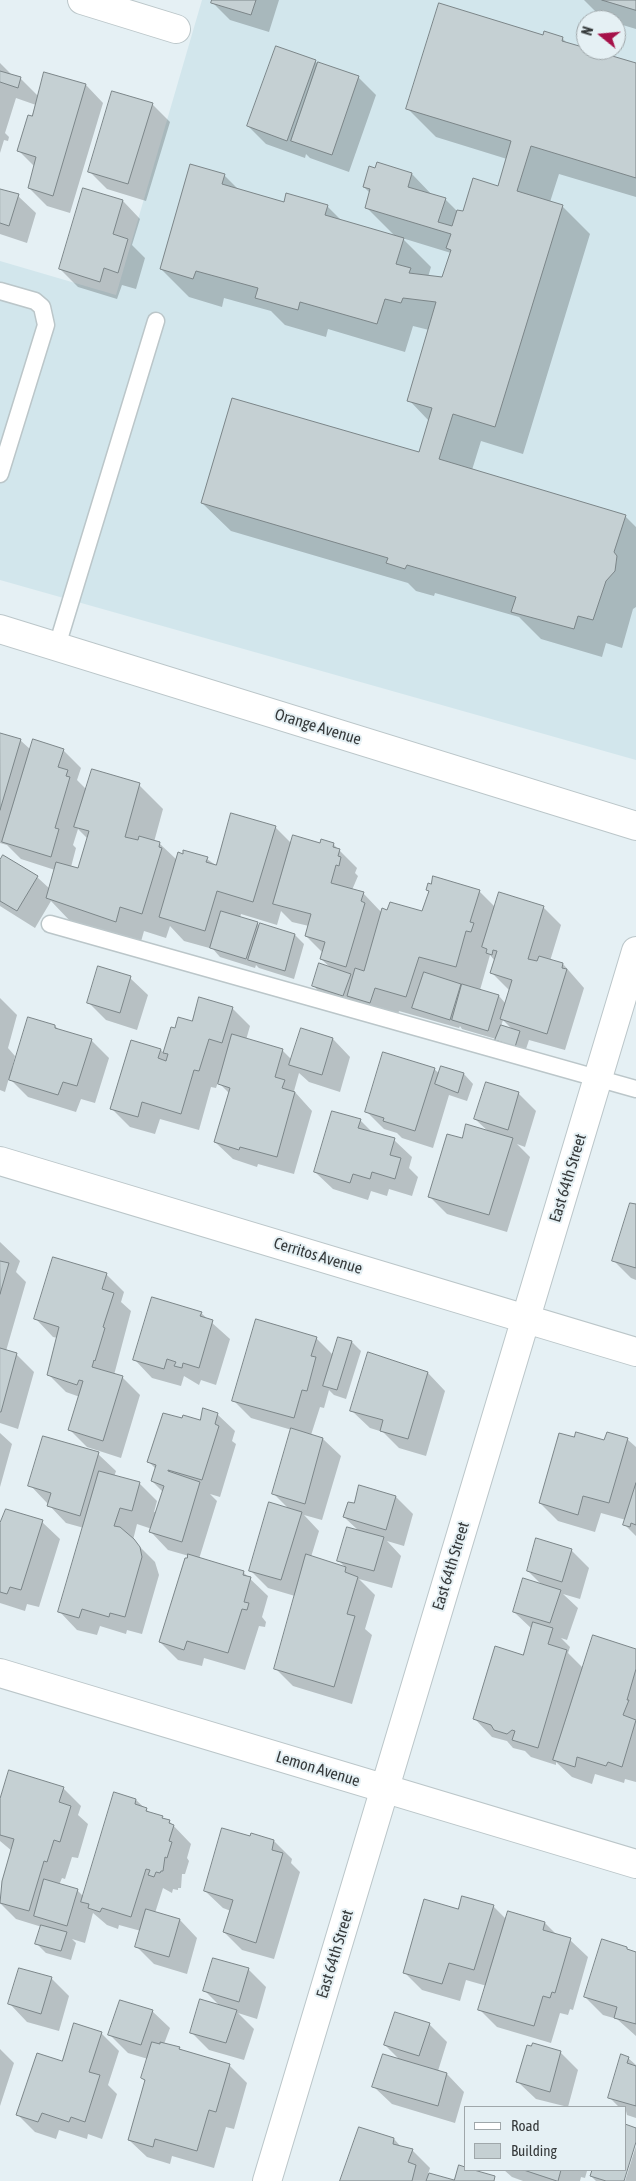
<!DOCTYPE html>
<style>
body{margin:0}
#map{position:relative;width:636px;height:2181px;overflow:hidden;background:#e5f0f4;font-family:"Asap Condensed",sans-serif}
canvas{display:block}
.legend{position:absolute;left:464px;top:2106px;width:162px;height:65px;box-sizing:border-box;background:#e5f0f4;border:1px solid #9fa7aa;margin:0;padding:6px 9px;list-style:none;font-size:15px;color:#363a3b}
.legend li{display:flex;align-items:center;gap:10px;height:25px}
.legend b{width:25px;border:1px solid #9fa7aa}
.north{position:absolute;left:576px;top:10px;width:50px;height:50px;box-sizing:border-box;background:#e5f0f4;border:1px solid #9fa7aa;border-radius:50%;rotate:287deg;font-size:14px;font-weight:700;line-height:20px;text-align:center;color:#363a3b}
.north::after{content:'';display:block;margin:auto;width:18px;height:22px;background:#a61149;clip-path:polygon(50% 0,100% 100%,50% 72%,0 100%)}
</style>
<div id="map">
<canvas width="636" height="2181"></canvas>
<ul class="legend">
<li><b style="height:6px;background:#fff"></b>Road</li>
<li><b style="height:14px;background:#c5d0d3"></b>Building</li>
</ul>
<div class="north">N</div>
</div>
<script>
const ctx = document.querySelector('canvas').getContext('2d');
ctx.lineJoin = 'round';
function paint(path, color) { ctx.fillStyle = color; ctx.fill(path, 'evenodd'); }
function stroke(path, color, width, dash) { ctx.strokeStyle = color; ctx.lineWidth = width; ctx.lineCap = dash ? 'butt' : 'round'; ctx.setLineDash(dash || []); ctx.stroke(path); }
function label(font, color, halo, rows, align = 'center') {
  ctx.font = font + ' "Asap Condensed",sans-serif'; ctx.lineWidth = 4; ctx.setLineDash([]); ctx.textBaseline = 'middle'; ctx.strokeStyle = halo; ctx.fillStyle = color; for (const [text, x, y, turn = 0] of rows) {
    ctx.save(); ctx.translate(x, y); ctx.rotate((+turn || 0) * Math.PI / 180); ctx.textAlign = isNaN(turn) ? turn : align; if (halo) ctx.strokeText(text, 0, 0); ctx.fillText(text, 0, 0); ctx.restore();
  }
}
paint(new Path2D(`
 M202 0H636V760L0 580V261L116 295ZM586 20H616V50H586Z`), '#d2e6ec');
paint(new Path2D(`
 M214 0H279L269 32 230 20 213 3Z
 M584 0H636V29L616 23V20L603 19Z
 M544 36 562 38 568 44 636 65V197L559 174 550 202 562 206 590 234 523 454 481 441 472 470 625 516 636 527V607L633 609 622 648 606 643 602 657 541 639 519 617 435 593 434 596 416 591 408 583 231 531 202 503 420 454 429 421 409 400 429 330 413 326 405 352 328 329 326 337 285 325 271 311 224 298 222 307 189 297 161 269 224 175 239 190 284 203 287 195 328 207 342 221 395 236 366 207 370 193 364 187 412 174 433 196 445 199 458 212 464 213 499 187 507 159 436 137 408 109ZM402 238 451 253 443 278 428 277 431 267Z
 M315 61 319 65 358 77 376 95 349 172 310 158 306 154 305 158 266 144 248 126Z
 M0 63 13 76 20 78 38 96 86 85 103 103 70 213 47 206 29 188 35 167 19 151 36 105 16 98 5 133 9 137 8 141 4 140 0 153Z
 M152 104 170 122 146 201 107 189 89 171Z
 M84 189 123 201 140 219 132 245 145 258 136 289 122 285 117 299 78 287 60 269Z
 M0 190 18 196 36 213 27 243 0 234Z
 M0 734 20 740 31 750H63L81 768 77 780 87 790 139 785 163 809 154 842 160 844 177 860 207 859 217 866 275 827 292 844H333L357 868 355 873 358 876 352 890 363 893 382 913 388 911 423 913 430 893 427 890 479 891 496 908 543 907 561 925 550 961 563 964 584 988 565 1050 529 1040 524 1055 506 1049 496 1039 462 1029 460 1026 459 1028 399 1011 394 1026 373 1020 354 1001 353 1004 322 995 313 985 331 968 321 959 323 953 306 936 309 926 292 922 281 911 277 925 241 914 240 918 257 923 260 926 295 935 304 944 294 979 259 968 256 965 255 968 220 957 213 949 184 941 170 926 166 938 144 931 140 945 71 922 51 901 35 928 0 906V863L37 877 50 889 55 870 21 859 7 845 0 843ZM78 829 88 839 79 870 71 867 76 848 73 845ZM490 955 495 961 492 973 510 991 506 1004 499 996 480 990ZM503 1020 513 1030 501 1026Z
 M130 978 148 995 137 1030 106 1020 89 1003Z
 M0 998 17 1015 8 1048 15 1056 12 1068 14 1069 55 1026 59 1030 91 1040 109 1058 95 1103 81 1099 76 1112 28 1097 9 1078 5 1092 0 1090Z
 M232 1008 250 1026 246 1040 283 1051 292 1060 333 1039 350 1057 340 1092 309 1082 299 1073 294 1091 312 1111 294 1174 258 1164 257 1167 233 1159 215 1142 230 1094 218 1082 216 1088 211 1087 199 1130 160 1119 155 1134 130 1127 112 1109 161 1050 164 1053 172 1028 176 1030Z
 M442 1067 464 1074 473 1084 467 1101 449 1095 433 1148 402 1138 397 1133 384 1129 366 1111 434 1069 440 1074Z
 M518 1093 536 1111 525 1147 517 1144 530 1157 507 1232 447 1214 429 1196 489 1132 475 1119Z
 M360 1120 374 1134 394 1140 412 1157 409 1168 418 1177 412 1196 389 1189 387 1196 371 1191 368 1200 333 1189 315 1172Z
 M636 1206V1280L631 1278 614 1261Z
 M0 1242 20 1261 16 1272 26 1282 6 1351 16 1354 34 1372 18 1429 0 1423Z
 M106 1274 124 1292 121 1302 131 1311 114 1375 122 1377 140 1395 121 1458 87 1447 70 1430 80 1397 66 1392 49 1375 58 1338 53 1337 36 1319Z
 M201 1313 230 1339 216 1385 201 1380 199 1385 184 1376 181 1386 152 1378 135 1360Z
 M316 1338 334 1356 352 1342 361 1351 346 1399 334 1395 329 1390 324 1408 320 1407 311 1435 323 1439 341 1456 322 1520 304 1515 319 1531 311 1557 346 1568 338 1560 359 1531 344 1517 355 1505 360 1486 396 1497 413 1514 404 1546 387 1541 401 1556 392 1588 359 1579 375 1595 365 1629 372 1635 352 1704 293 1686 275 1668 295 1596 268 1588 250 1570 289 1509 274 1494 292 1430 251 1418 233 1400Z
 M428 1373 445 1391 426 1456 399 1448 383 1432 370 1428 352 1411Z
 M217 1414 235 1431 232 1441 236 1444 220 1497 210 1494 217 1501 199 1559 244 1573 268 1596 262 1617 266 1622 265 1627 259 1626 245 1670 204 1658 202 1666 178 1660 160 1642 189 1556 168 1550 151 1532 152 1529 137 1524 133 1540 155 1562 159 1575 142 1634 127 1630 126 1634 100 1626 97 1635 77 1630 60 1612 84 1528 66 1523 30 1485 98 1454 116 1471 114 1477 140 1484 157 1501 154 1512H157L163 1492 152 1481 156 1469 149 1462 200 1422Z
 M0 1433 12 1444 0 1487Z
 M575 1439 605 1442 627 1439 636 1447V1536L625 1525 626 1520 601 1513 595 1532 558 1521 540 1503Z
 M42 1522 60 1539 39 1607 27 1604 25 1611 0 1603V1524Z
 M571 1550 589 1568 580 1599 563 1594 578 1608 567 1640 561 1638 570 1647 568 1653 583 1668 636 1650V1782L625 1779 624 1783 595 1774 592 1784 572 1777 556 1762V1765L531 1757 525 1751 513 1748 507 1741 492 1737 475 1719 523 1656 532 1629 514 1612 542 1585 528 1571Z
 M63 1788 81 1806 78 1815 88 1824 78 1858 72 1857 65 1879 62 1878 59 1885 77 1890 84 1897 136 1800 151 1814 169 1821 191 1844 187 1858 189 1861 185 1874H182L181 1888H178V1890L173 1889 172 1893 163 1888 155 1913 180 1920 197 1938 187 1974 154 1964 137 1947 141 1931 119 1925 118 1929 107 1925 93 1913 85 1943 72 1939 76 1943 71 1960 46 1953 37 1944 42 1927 16 1919 0 1903 12 1851 0 1841V1804Z
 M251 1838 274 1841 292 1859 291 1863 300 1872 274 1959 242 1950 224 1932 231 1911 223 1908 205 1891Z
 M493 1906 506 1919 545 1923 558 1936 570 1940 588 1957 573 2010 570 2009 568 2015 560 2013 551 2043 497 2027 479 2009 487 1986 466 1980 460 2001 422 1990 404 1972 458 1911Z
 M603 1940 636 1952V2036L617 2019 603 2015 585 1997Z
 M248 1969 266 1987 257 2019 238 2013 254 2029 244 2060 209 2050 191 2032 220 2006 204 1990Z
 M51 1978 69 1996 59 2031 27 2022 10 2004Z
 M152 2011 170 2028 164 2044 229 2065 247 2083 234 2129 226 2127 214 2168 172 2156 170 2164 147 2157 129 2140 146 2082 142 2078 148 2059 128 2053 110 2035Z
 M429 2024 447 2042 438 2071 447 2074 464 2092 455 2123 392 2104 374 2087 400 2060 385 2045Z
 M101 2033 119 2051 108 2085 117 2094 102 2139 88 2134 87 2139 59 2130 56 2139 35 2132 18 2115 62 2062Z
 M0 2049 14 2063 0 2106Z
 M560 2052 578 2070 568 2107 536 2099 518 2082Z
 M628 2058 636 2065V2118L627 2115 625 2107H619L609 2097Z
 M625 2126 636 2129V2139L623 2181H596L591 2176 593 2170H625Z
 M394 2139 402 2148 412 2150 430 2168 428 2174 452 2181H342Z
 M636 2146V2181H625Z
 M504 2170H586L587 2171 585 2178 581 2177 580 2181H523L512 2177Z`), '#0003');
const building = new Path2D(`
 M212 0H256L251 15 211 3Z
 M602 0H636V10Z
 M439 3 543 35 544 31 563 37 562 41 586 48V50H592L636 63V178L531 146 517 191 563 205 495 427 453 414 439 459 626 515 614 552 617 556 615 571 606 581 593 620 578 616 574 629 511 612 516 597 407 565 405 569 386 563 388 558 201 503 232 398 419 452 432 408 407 401 436 302 403 298 401 303 385 299 377 324 300 302 298 310 255 298 258 288 196 271 193 279 160 269 190 164 225 174 222 184 284 202 286 193 328 205 325 215 404 238 396 264 411 268 409 273 442 277 451 250 446 248 451 234 365 208 370 189 363 187 369 166 375 168 377 162 412 173 408 187 446 198 438 222 452 226 457 210 463 211 473 178 498 186 511 141 406 109Z
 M276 46 316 60 287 141 247 126Z
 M318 62 359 76 332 155 291 141Z
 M0 71 21 77 18 88 0 82Z
 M44 72 86 84 53 196 28 188 36 157 17 151 28 115 32 116Z
 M112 91 153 103 128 184 88 172Z
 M83 188 123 200 113 234 128 239 118 273 104 268 100 282 59 269Z
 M0 189 19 194 9 226 0 223Z
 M0 733 21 739 0 810Z
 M33 739 64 749 58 767 68 770 66 776 70 777 55 828 59 829 51 857 2 842Z
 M92 769 140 783 125 837 138 840 139 836 160 842 159 847 162 848 142 914 120 907 116 922 46 898 56 862 78 868 89 831 74 827Z
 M231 813 276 826 253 902 217 891 205 931 159 917 178 852 183 854V850L208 857 206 862 216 865Z
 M293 835 320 843 321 839 334 843 333 847 340 849 338 856 341 857 339 866 336 865 331 883 364 892 361 901 365 903 346 967 320 959 325 942 305 936 311 914 273 904Z
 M3 855 38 876 17 911 0 901V860Z
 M433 876 480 890 470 922 474 923 471 932 466 931 456 967 419 957 406 997 375 988 370 1003 347 996 355 968 364 971 382 908 387 910 390 902 422 911 429 891 426 890 428 883 431 884Z
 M499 892 544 906 528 959 537 961 539 956 563 963 562 968 567 969 547 1034 500 1019 512 980 490 973 497 951 493 950 492 955 486 953 487 949 482 947Z
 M221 911 258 922 246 959 210 948Z
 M260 923 295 934 285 971 248 960Z
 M319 963 351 974 343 996 312 986Z
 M98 966 131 976 120 1013 87 1003Z
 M424 972 461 984 450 1020 412 1008Z
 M462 984 499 995 488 1031 452 1020Z
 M199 997 233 1007 222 1043 209 1039 199 1071 194 1070 181 1114 142 1102 138 1117 110 1109 131 1040 161 1049 158 1058 166 1061 168 1054 163 1053 171 1027 175 1028 178 1017 192 1021Z
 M28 1017 55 1025V1028L92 1039 77 1086 63 1082 58 1095 9 1080Z
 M501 1025 520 1031 515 1047 495 1040Z
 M301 1028 333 1038 322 1075 289 1065Z
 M232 1034 283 1049 275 1077 285 1080 282 1088 295 1092 277 1157 240 1147 239 1150 214 1142 230 1088 218 1084Z
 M383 1052 435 1068 415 1131 383 1121 384 1118 365 1112Z
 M441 1066 464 1073 458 1093 435 1084Z
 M486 1082 519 1092 508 1130 474 1119Z
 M332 1111 361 1119 358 1128 395 1138 390 1155 401 1158 395 1179 372 1172 370 1179 353 1174 350 1183 314 1172Z
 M466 1124 513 1138 489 1215 428 1197 447 1134 462 1138Z
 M630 1203 636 1204V1268L612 1261Z
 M53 1257 107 1273 102 1289 114 1293 103 1327 105 1328 95 1361 94 1360 92 1367 123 1376 103 1441 68 1430 83 1381 79 1380 77 1385 47 1375 59 1327 34 1319Z
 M0 1261 9 1263 0 1294Z
 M152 1297 202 1312 200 1316 213 1320 199 1368 183 1363 182 1368 174 1366 176 1362 167 1359 164 1369 133 1360Z
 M256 1319 317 1337 311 1356 316 1357 307 1391 302 1390 294 1418 232 1401Z
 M338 1337 352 1341 337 1390 323 1386Z
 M0 1348 17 1353 1 1412H0Z
 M368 1352 428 1372 408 1439 380 1431 383 1420 350 1411Z
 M203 1408 218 1413 215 1424 219 1426 202 1480 168 1470V1471L200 1482 182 1542 149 1532 164 1486 151 1481 156 1465 147 1462 163 1413 182 1418 183 1415 200 1420Z
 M291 1428 323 1438 305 1504 272 1494Z
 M576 1432 604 1440 607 1432 628 1438 609 1503 583 1496 578 1515 539 1503 559 1433 574 1437Z
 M43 1436 99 1452 80 1516 47 1506 51 1493 28 1486Z
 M99 1471 140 1482 132 1511 120 1508 114 1526 120 1527 134 1539 140 1547 142 1557 125 1617 110 1613 109 1617 82 1609 79 1618 58 1612Z
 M636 1483V1525L631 1523 630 1527 623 1525Z
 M359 1485 396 1496 386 1530 343 1517 348 1502 354 1503Z
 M269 1502 302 1512 281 1580 249 1571Z
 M6 1509 43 1520 21 1590 10 1587 7 1594 0 1592V1523Z
 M347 1527 384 1537 374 1571 337 1561Z
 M536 1538 572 1549 562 1582 527 1571Z
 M188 1554 244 1571 243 1575 251 1577 244 1602 249 1603 247 1610 242 1609 228 1653 187 1641 184 1650 159 1642 185 1558H187Z
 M306 1554 346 1567 345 1572 358 1577 347 1614 355 1616 334 1687 274 1669Z
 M523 1578 561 1590 550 1623 513 1612Z
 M533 1622 553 1628 548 1644 567 1650 538 1748 512 1740 515 1731 512 1730 507 1734 494 1730 491 1725 473 1719 495 1646 523 1655Z
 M593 1635 636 1649V1669L627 1700H629L623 1715 636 1720 622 1767 608 1762 606 1766 577 1757 575 1767 553 1760Z
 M9 1770 64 1787 59 1802 71 1806 60 1842 54 1840 47 1862 44 1861 29 1911 0 1903 2 1881 14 1839 0 1835V1799Z
 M114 1792 136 1799 135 1804 147 1808 146 1811 163 1816 162 1818 170 1820 169 1823 174 1825 169 1841 172 1842 167 1858 165 1857 163 1871H161L160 1873 156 1872 154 1877 148 1875 150 1870 146 1869 131 1917 102 1908 100 1912 88 1908 89 1904 81 1902Z
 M222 1828 250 1836 251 1833 274 1840 272 1850 283 1853 256 1943 223 1932 233 1900 204 1891Z
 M44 1879 78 1889 67 1926 34 1916Z
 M462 1896 494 1905 474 1970 449 1963 442 1984 403 1973 424 1899 458 1909Z
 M146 1909 180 1919 169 1957 135 1947Z
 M508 1911 545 1922 543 1930 571 1938 555 1993 552 1992 550 1998 543 1996 534 2026 478 2010Z
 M41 1925 67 1932 61 1951 35 1944Z
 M602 1939 627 1947V1949L636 1952V2024L614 2018 617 2007 584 1997Z
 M213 1958 249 1968 239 2002 203 1991Z
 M19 1968 52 1977 41 2014 8 2004Z
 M200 1999 237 2010 226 2043 190 2033Z
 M120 2000 153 2010 141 2045 108 2035Z
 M395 2012 430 2023 419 2056 384 2045Z
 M74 2023 102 2032 89 2072 100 2075 85 2122 71 2117 69 2122 42 2113 38 2122 16 2115 37 2053 62 2061Z
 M152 2042 160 2044V2042L180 2047 179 2049 230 2064 216 2112 209 2110 197 2151 155 2139 153 2147 128 2140 145 2080 141 2078Z
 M533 2043 561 2051 550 2092 516 2082 527 2045 531 2046Z
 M383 2054 447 2073 438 2106 372 2087Z
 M621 2054 629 2057 627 2063 636 2066V2106L608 2098Z
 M625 2124 636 2128V2142L624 2181H606L590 2176 592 2170H625Z
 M359 2127 394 2138 393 2144 413 2149 408 2162 416 2165 412 2181H340Z
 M459 2165 465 2167V2170H474L495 2176 494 2181H426L429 2173 454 2180Z
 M524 2170H561L558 2181Z`);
paint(building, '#c5d0d3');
stroke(building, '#7c8689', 1);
const service = new Path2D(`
 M0 291 35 301 42 307 46 325 0 474
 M57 646 156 321
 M50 924 636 1089`);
const minor = new Path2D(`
 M82 0 176 29
 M0 1161 636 1352
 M0 1673 636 1864
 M267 2181 636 951`);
const tertiary = new Path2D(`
 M0 629 636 826`);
stroke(service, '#bbc6c9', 19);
stroke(minor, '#bbc6c9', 30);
stroke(tertiary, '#bbc6c9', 30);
stroke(service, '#fff', 16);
stroke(minor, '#fff', 28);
stroke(tertiary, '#fff', 28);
label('16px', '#363a3b', '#e5f0f4', [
 ["Orange Avenue",318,727,17],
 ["East 64th Street",568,1178,-73],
 ["Cerritos Avenue",318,1256,17],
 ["East 64th Street",451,1566,-73],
 ["Lemon Avenue",318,1769,17],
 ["East 64th Street",335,1954,-73]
]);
</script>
